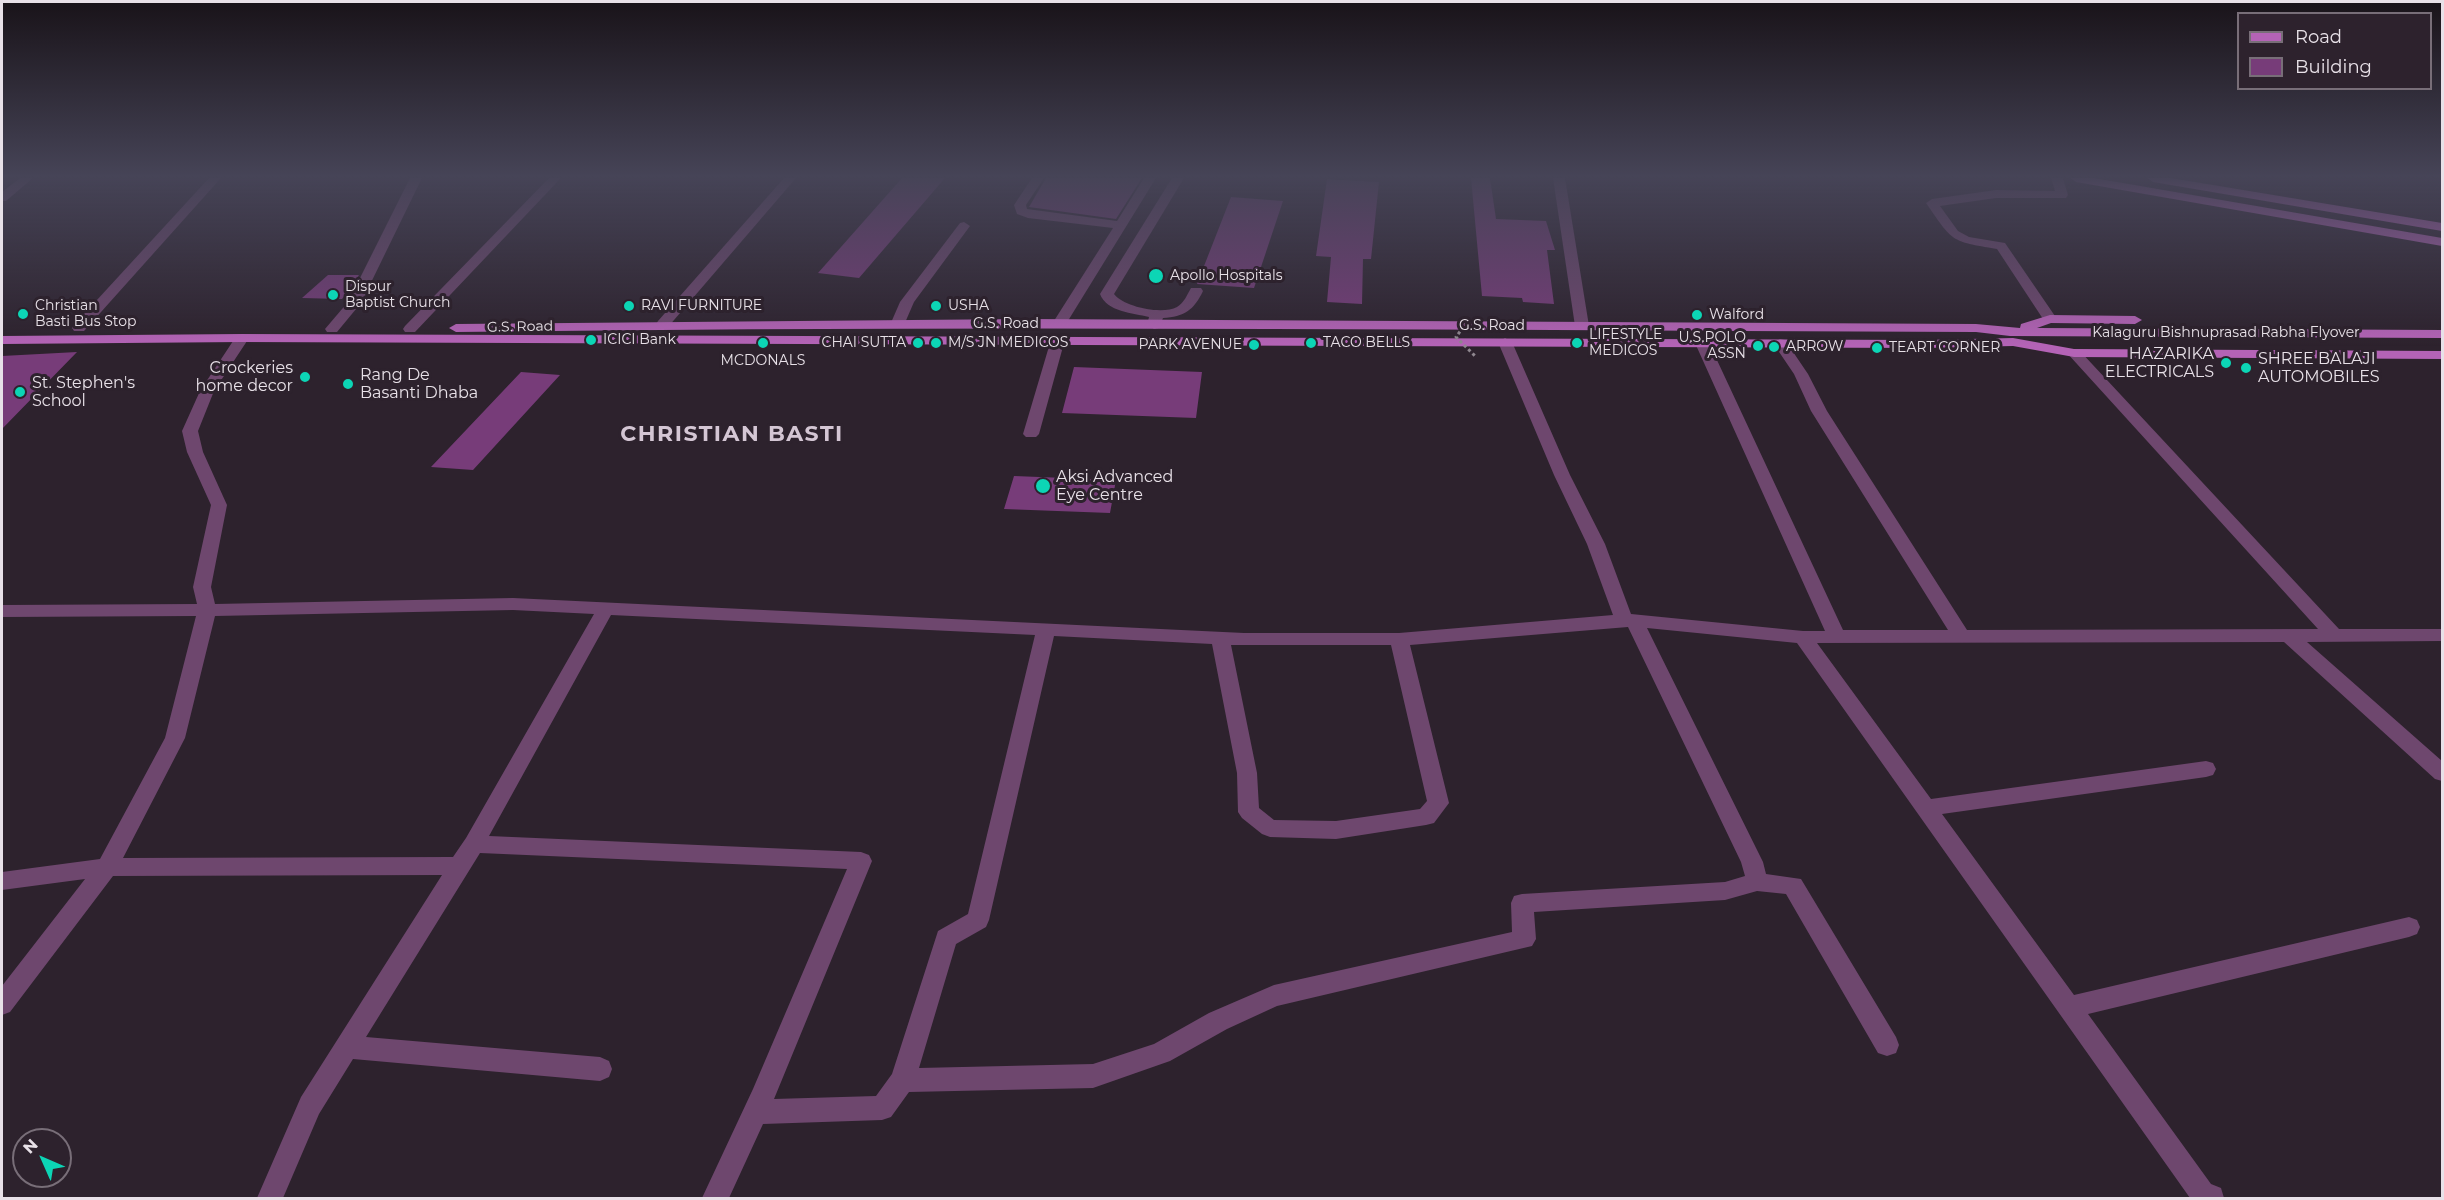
<!DOCTYPE html>
<style>
body{margin:0}
#map{position:relative;width:2444px;height:1200px;overflow:hidden;background:#2d222d;font-family:Montserrat,sans-serif}
canvas{display:block}
.frame{position:absolute;inset:0;border:3px solid #e8e1e8;pointer-events:none}
.legend{position:absolute;left:2237px;top:12px;width:195px;height:78px;box-sizing:border-box;background:#2d222d;border:2px solid #786e78;margin:0;padding:8px 10px;list-style:none;font-size:18px;color:#e8e1e8}
.legend li{display:flex;align-items:center;gap:12px;height:30px}
.legend b{width:30px;border:2px solid #786e78}
.north{position:absolute;left:12px;top:1128px;width:60px;height:60px;box-sizing:border-box;background:#2d222d;border:2px solid #786e78;border-radius:50%;rotate:315deg;font-size:16px;font-weight:700;line-height:24px;text-align:center;color:#e8e1e8}
.north::after{content:'';display:block;margin:auto;width:21px;height:27px;background:#0cd5b5;clip-path:polygon(50% 0,100% 100%,50% 72%,0 100%)}
</style>
<div id="map">
<canvas width="2444" height="1200"></canvas>
<div class="frame"></div>
<ul class="legend">
<li><b style="height:8px;background:#b463b6"></b>Road</li>
<li><b style="height:16px;background:#773c79"></b>Building</li>
</ul>
<div class="north">N</div>
</div>
<script>
const ctx = document.querySelector('canvas').getContext('2d');
ctx.lineJoin = 'round';
function paint(path, color) { ctx.fillStyle = color; ctx.fill(path, 'evenodd'); }
function stroke(path, color, width, dash) { ctx.strokeStyle = color; ctx.lineWidth = width; ctx.lineCap = dash ? 'butt' : 'round'; ctx.setLineDash(dash || []); ctx.stroke(path); }
function label(font, color, halo, rows, align = 'center') {
  ctx.font = font + ' Montserrat,sans-serif'; ctx.lineWidth = 6; ctx.setLineDash([]); ctx.textBaseline = 'middle'; ctx.strokeStyle = halo; ctx.fillStyle = color; for (const [text, x, y, turn = 0] of rows) {
    ctx.save(); ctx.translate(x, y); ctx.rotate((+turn || 0) * Math.PI / 180); ctx.textAlign = isNaN(turn) ? turn : align; if (halo) ctx.strokeText(text, 0, 0); ctx.fillText(text, 0, 0); ctx.restore();
  }
}
paint(new Path2D(`
 M902 178H945L859 278 818 273Z
 M1046 178H1142L1116 219 1029 207Z
 M1471 178H1490L1496 219 1546 221 1555 250H1547L1554 304 1523 302 1522 298 1482 296Z
 M1327 179 1379 182 1371 259H1363L1362 304 1327 302 1331 257 1316 256Z
 M1231 197 1283 201 1254 288 1197 284Z
 M328 275H359L342 299 302 298Z
 M77 352 2 429V356Z
 M1074 367 1202 372 1196 418 1062 413Z
 M521 372 560 375 473 470 431 467Z
 M1014 476 1116 480 1110 513 1004 509Z`), '#773c79');
paint(new Path2D(`
 M20 178H33L6 201H2V192Z
 M209 178H221L84 331H74L72 328 74 325Z
 M410 178H422L361 303 337 332H327L325 329 348 302Z
 M549 178H561L415 332H405L403 329 405 326Z
 M784 178H796L668 327H658L656 324 658 321Z
 M1032 178H1044L1026 205 1027 209 1117 221 1144 178H1156L1066 324 1059 328 1052 324 1113 228 1028 218 1017 214 1014 205Z
 M1172 178H1184L1114 294C1124 307 1162 315 1177 307 1184 303 1187 295 1191 288H1201L1203 291C1194 310 1184 317 1163 318L1159 328 1154 329 1147 325 1149 317C1133 313 1107 312 1100 294Z
 M1553 178H1565L1589 326 1582 330 1575 326Z
 M2051 178H2063L2068 195 2066 198H1996L1940 206 1958 231 1969 237 2005 243 2057 319 2050 323 2045 322 1997 249C1950 241 1953 242 1926 203L1932 199 1996 190 2055 191Z
 M964 222 970 226 914 302 904 325 902 328H892L890 325 900 302 960 223Z
 M242 334 249 338 214 391 198 431 203 452 227 505 211 587 215 604 513 598 1244 633H1399L1613 615 1587 544 1554 475 1498 342 1505 338 1512 342 1570 475 1605 544 1631 614 1803 631H1825L1695 343 1702 339 1709 343 1843 630H1948L1811 411 1794 374 1773 343 1780 339 1785 340 1808 374 1827 411 1967 630 2318 629 2067 353 2069 350H2079L2339 629H2442V641L2307 642 2442 761V781L2435 779 2284 642 1817 643 1931 799 2206 761 2213 763 2216 769 2213 775 2206 777 1942 814 2074 995 2409 917 2417 920 2420 927 2417 934 2409 937 2088 1014 2211 1184 2221 1188 2224 1198H2190L1797 643 1647 628 1763 862 1766 874 1801 879 1896 1037 1899 1045 1896 1053 1887 1056 1878 1053 1786 894 1757 891 1725 900 1534 912 1536 939 1532 946 1277 1006 1227 1029 1170 1061 1093 1088 909 1092 891 1117 882 1120 763 1124 729 1198H702L753 1089 847 869 480 853 366 1037 600 1057 609 1061 612 1069 609 1077 600 1081 353 1059 319 1114 283 1198H257L301 1097 442 875 113 876 10 1012 2 1015V986L85 879 2 890V872L100 859 165 738 196 616 2 617V605L197 604 193 587 211 505 187 452 182 431 200 391 237 335ZM513 610 594 614 466 838 453 857 123 858 185 738 215 616ZM611 615 1035 635 968 914 938 931 892 1074 876 1096 774 1099 872 861 869 855 861 852 489 836ZM1628 627 1741 862 1745 876 1725 882 1522 894 1514 896 1511 903 1512 932 1274 985 1209 1013 1154 1044 1093 1064 919 1068 956 944 986 927 989 920 1054 636 1212 644 1237 773 1238 812 1242 818 1262 834 1270 837 1336 839 1426 825 1434 823 1449 803 1410 645ZM1231 645H1391L1427 801 1420 809 1336 821 1274 820 1259 808 1257 773Z
 M1057 339 1064 343 1039 434 1036 437H1026L1023 434 1050 343Z`), '#6e476e');
paint(new Path2D(`
 M2070 178H2094L2442 238V246L2076 182Z
 M2147 178H2171L2442 223V231L2153 182Z
 M2050 315 2135 316 2142 320 2135 324 2051 323 2037 328 2442 330V338L2010 336 1976 332C1469 330 963 325 456 332L449 328 456 324 1026 319 1976 324 2020 328 2021 324Z
 M242 334 1924 340 2013 338 2074 349 2442 351V359L2074 357 2013 346 1924 348 242 342 2 344V336Z`), '#b463b6');
stroke(new Path2D(`
 M1467 322 1456 337 1475 356`), '#8f878f', 3, [3, 3]);
const sky = ctx.createLinearGradient(0, 0, 0, 346);
sky.addColorStop(0, '#191319');
sky.addColorStop(0.51, '#464457');
sky.addColorStop(1, '#46445700');
ctx.fillStyle = sky;
ctx.fillRect(0, 0, 2444, 346);
for (const [x, y, r, color] of [
 [1156,276,8,"#0cd5b5"],
 [333,295,6,"#0cd5b5"],
 [629,306,6,"#0cd5b5"],
 [936,306,6,"#0cd5b5"],
 [23,314,6,"#0cd5b5"],
 [1697,315,6,"#0cd5b5"],
 [591,340,6,"#0cd5b5"],
 [763,343,6,"#0cd5b5"],
 [918,343,6,"#0cd5b5"],
 [936,343,6,"#0cd5b5"],
 [1311,343,6,"#0cd5b5"],
 [1577,343,6,"#0cd5b5"],
 [1254,345,6,"#0cd5b5"],
 [1758,346,6,"#0cd5b5"],
 [1774,347,6,"#0cd5b5"],
 [1877,348,6,"#0cd5b5"],
 [2226,363,6,"#0cd5b5"],
 [2246,368,6,"#0cd5b5"],
 [305,377,6,"#0cd5b5"],
 [348,384,6,"#0cd5b5"],
 [20,392,6,"#0cd5b5"],
 [1043,486,8,"#0cd5b5"]
]) { const dot = new Path2D(); dot.arc(x, y, r, 0, 2 * Math.PI); ctx.fillStyle = color; ctx.fill(dot); stroke(dot, '#2d222d', 2); }
label('14px', '#e8e1e8', '#2d222d', [
 ["Apollo Hospitals",1170,276],
 ["Dispur",345,287],
 ["Baptist Church",345,303],
 ["Christian",35,306],
 ["Basti Bus Stop",35,322],
 ["RAVI FURNITURE",641,306],
 ["USHA",948,306],
 ["Walford",1709,315],
 ["LIFESTYLE",1589,335],
 ["MEDICOS",1589,351],
 ["U.S.POLO",1746,338,"right"],
 ["ASSN",1746,354,"right"],
 ["ICICI Bank",603,340],
 ["CHAI SUTTA",906,343,"right"],
 ["M/S JN MEDICOS",948,343],
 ["TACO BELLS",1323,343],
 ["PARK AVENUE",1242,345,"right"],
 ["ARROW",1786,347],
 ["TEART CORNER",1889,348],
 ["MCDONALS",763,361,"center"]
], 'left');
label('14px', '#e8e1e8', '#2d222d', [
 ["G.S. Road",1006,324],
 ["G.S. Road",1492,326],
 ["G.S. Road",520,327,-1],
 ["Kalaguru Bishnuprasad Rabha Flyover",2226,333]
]);
label('16px', '#e8e1e8', '#2d222d', [
 ["HAZARIKA",2214,354,"right"],
 ["ELECTRICALS",2214,372,"right"],
 ["SHREE BALAJI",2258,359],
 ["AUTOMOBILES",2258,377],
 ["Crockeries",293,368,"right"],
 ["home decor",293,386,"right"],
 ["Rang De",360,375],
 ["Basanti Dhaba",360,393],
 ["St. Stephen's",32,383],
 ["School",32,401],
 ["Aksi Advanced",1056,477],
 ["Eye Centre",1056,495]
], 'left');
ctx.letterSpacing = '1.5px';
label('bold 22px', '#d4c6d4', '#2d222d', [
 ["CHRISTIAN BASTI",732,435]
]);
ctx.letterSpacing = '0px';
</script>
